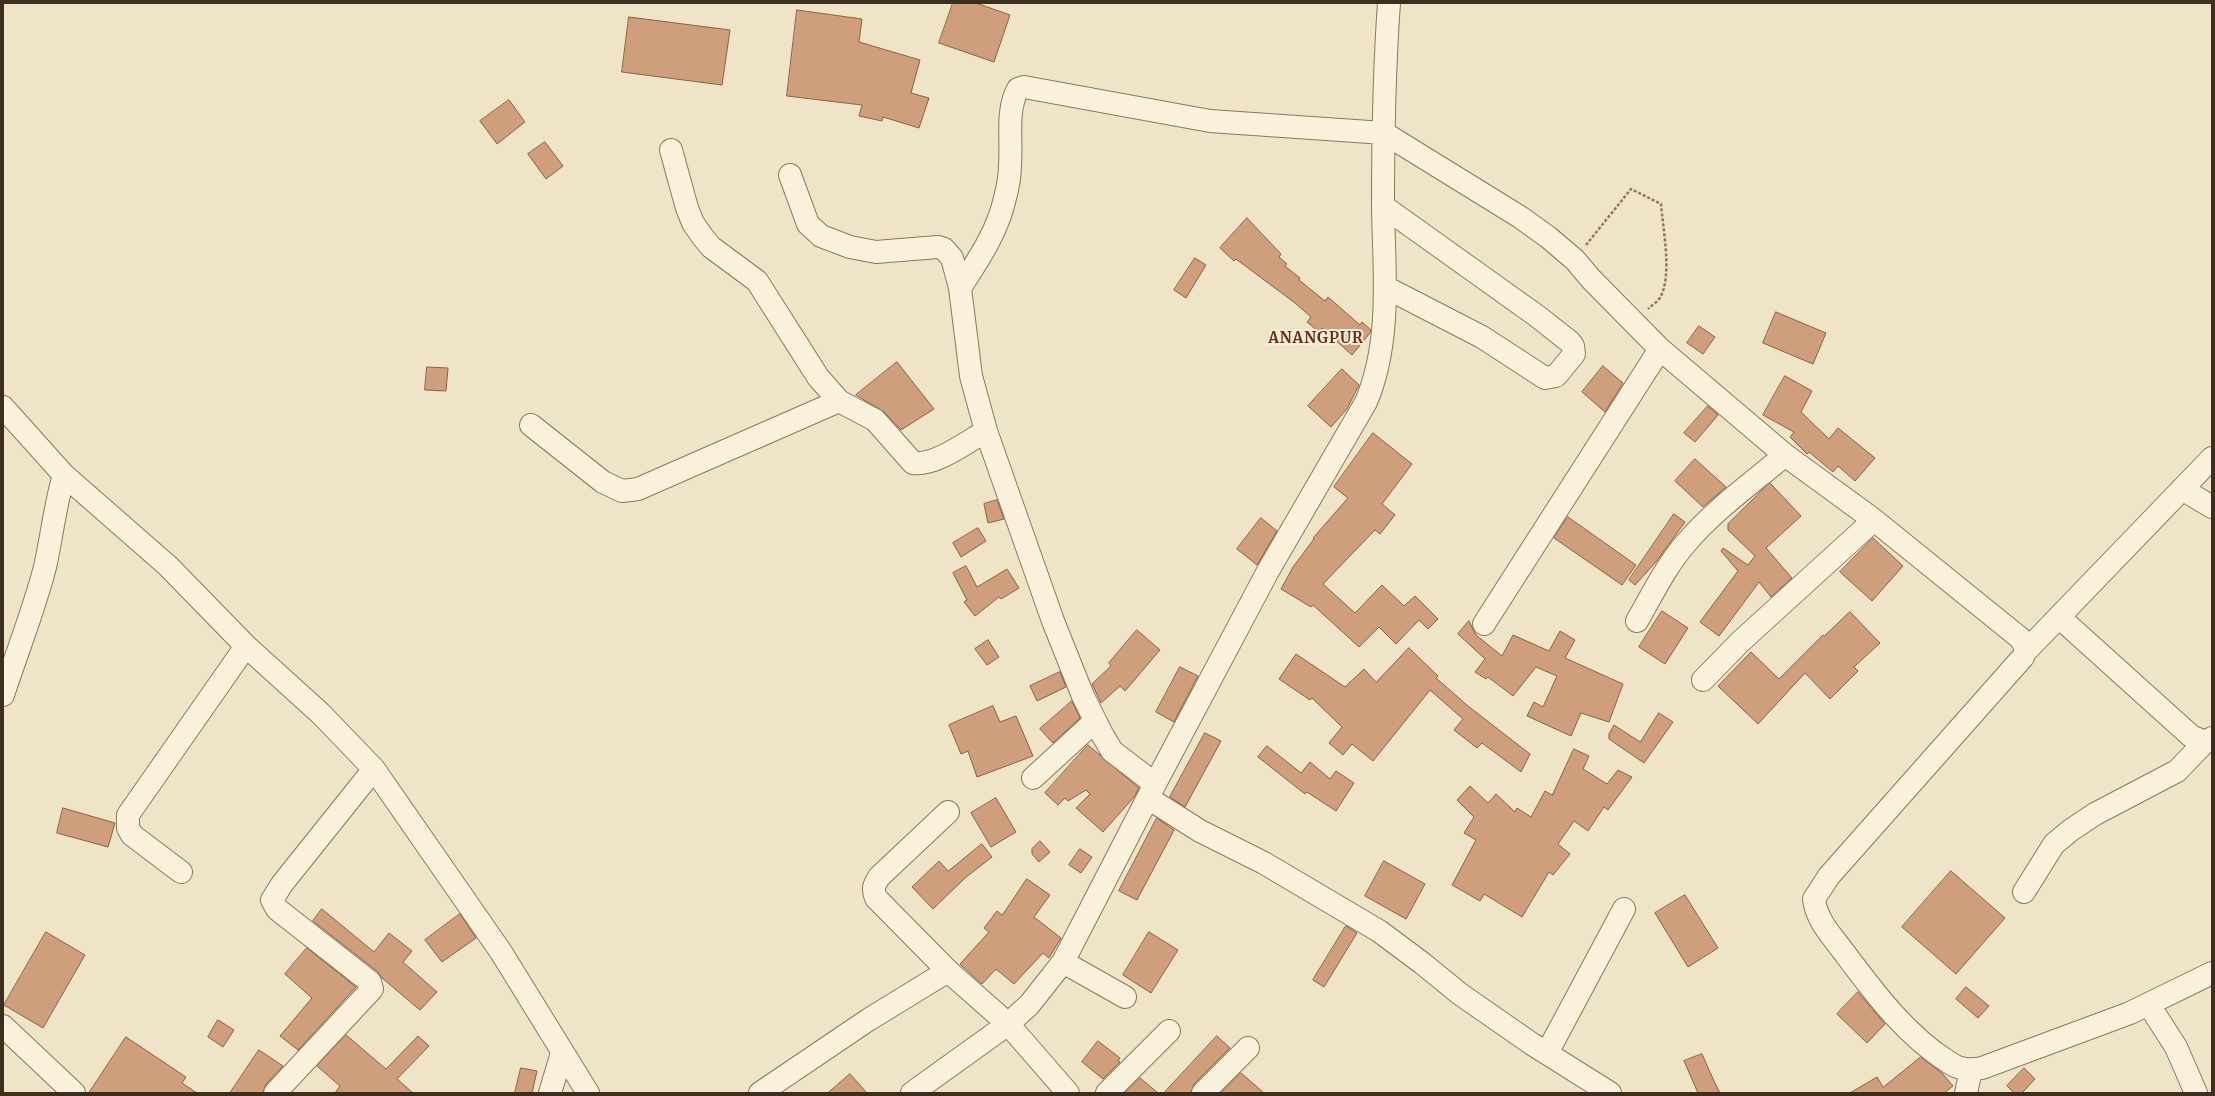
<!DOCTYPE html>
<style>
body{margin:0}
#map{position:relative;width:2215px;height:1096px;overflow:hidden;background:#f0e4c8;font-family:Merriweather,serif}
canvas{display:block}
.frame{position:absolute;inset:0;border:4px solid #3d2e20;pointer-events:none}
</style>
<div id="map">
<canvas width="2215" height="1096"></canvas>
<div class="frame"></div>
</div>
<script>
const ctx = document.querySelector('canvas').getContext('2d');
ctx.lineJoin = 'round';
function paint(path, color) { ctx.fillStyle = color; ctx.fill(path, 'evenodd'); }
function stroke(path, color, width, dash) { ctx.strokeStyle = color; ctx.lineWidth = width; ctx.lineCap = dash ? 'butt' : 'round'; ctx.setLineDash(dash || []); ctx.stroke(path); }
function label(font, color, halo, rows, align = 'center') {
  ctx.font = font + ' Merriweather,serif'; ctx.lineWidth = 4; ctx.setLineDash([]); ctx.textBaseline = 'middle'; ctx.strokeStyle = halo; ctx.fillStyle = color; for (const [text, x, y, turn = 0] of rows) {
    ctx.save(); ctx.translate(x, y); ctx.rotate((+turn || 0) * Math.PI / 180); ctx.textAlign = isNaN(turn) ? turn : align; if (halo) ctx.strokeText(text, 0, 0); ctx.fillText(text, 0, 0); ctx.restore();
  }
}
const building = new Path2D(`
 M953 3H976L1010 15 994 62 939 43Z
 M797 10 862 19 859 42 920 60 911 93 929 98 919 128 883 117 882 121 859 116 862 105 787 96Z
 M629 17 730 30 722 85 622 72Z
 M509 100 525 122 497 144 480 121Z
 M545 142 563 166 546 179 528 154Z
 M1247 218 1281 254 1279 257 1287 264 1285 266 1300 278 1299 280 1325 301 1328 297 1360 325 1362 322 1371 330 1370 333 1352 355 1322 328 1319 332 1307 322 1311 317 1295 303 1236 259 1234 261 1220 248Z
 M1195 258 1206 265 1186 298 1174 290Z
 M1776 312 1826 333 1813 364 1763 343Z
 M1699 326 1715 337 1703 354 1687 343Z
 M897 362 934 409 901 430 884 412 856 395Z
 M1603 366 1623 383 1605 412 1582 392Z
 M427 367 448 368 446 391 425 390Z
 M1342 369 1359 385 1347 409 1331 427 1308 406Z
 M1785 376 1812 391 1801 412 1829 439 1838 428 1875 458 1855 481 1838 466 1833 472 1809 452 1807 454 1790 437 1794 432 1763 415Z
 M1708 406 1718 415 1695 442 1684 433Z
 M1373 433 1412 464 1382 504 1395 515 1380 534 1375 530 1323 584 1355 613 1382 585 1404 606 1415 596 1438 619 1428 629 1419 620 1396 644 1379 627 1359 647 1313 605 1311 607 1281 589 1293 567 1314 539 1313 538 1348 498 1334 487Z
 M1695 459 1726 487 1703 507 1675 481Z
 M1770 483 1801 516 1766 548 1792 578 1771 597 1759 582 1719 636 1700 622 1738 571 1721 551 1723 548 1748 565 1755 556 1728 530V524Z
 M997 500 1004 519 988 523 984 504Z
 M1674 514 1685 522 1656 562 1635 585 1629 580Z
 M1568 517 1636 565 1622 585 1554 538Z
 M1261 518 1277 531 1257 565 1237 549Z
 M978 528 986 541 961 557 953 543Z
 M1873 538 1903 566 1872 601 1840 572Z
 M966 566 977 587 1007 569 1019 588 1001 599 999 597 975 616 964 602 967 600 953 573Z
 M1662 611 1688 628 1665 664 1639 647Z
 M1850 612 1880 643 1854 667 1858 671 1830 699 1805 673 1758 724 1718 686 1751 652 1779 679 1823 635 1824 636Z
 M1469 621 1476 635 1502 656 1513 635 1549 651 1560 631 1575 640 1565 658 1623 684 1609 722 1581 713 1571 736 1527 716 1534 702 1543 707 1557 676 1536 667 1513 696 1488 677 1486 679 1475 672 1485 659 1458 634Z
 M1137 630 1160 650 1125 691 1120 686 1101 703 1092 684 1111 666 1109 663Z
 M988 640 999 657 987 665 975 649Z
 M1409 648 1438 676 1436 678 1468 706 1530 754 1521 772 1482 743 1477 748 1454 730 1463 719 1430 690 1373 761 1352 744 1343 755 1329 743 1342 727 1312 698 1310 700 1279 679 1296 654 1345 687 1364 669 1376 682Z
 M1180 667 1198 676 1174 722 1156 712Z
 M1060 672 1066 687 1037 701 1030 686Z
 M1072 701 1080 718 1053 743 1040 729Z
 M993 706 1000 722 1016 716 1033 756 977 777 968 751 961 754 949 725Z
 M1659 713 1673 722 1644 763 1609 739V734L1614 725 1640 742Z
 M1205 733 1221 741 1185 807 1170 797Z
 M1088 745 1139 788 1134 797 1103 832 1076 808 1090 794 1086 790 1068 801 1065 798 1058 805 1045 793Z
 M1267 746 1301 773 1310 762 1330 779 1336 771 1354 783 1336 811 1307 792 1305 794 1258 757Z
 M1574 749 1589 756 1583 769 1607 784 1618 770 1632 777 1608 810 1604 807 1588 831 1574 821 1558 844 1570 854 1553 875 1549 872 1522 917 1484 894 1480 901 1452 885 1476 840 1464 833 1474 817 1457 800 1470 786 1488 803 1496 794 1515 812 1517 808 1531 817 1545 791 1552 795Z
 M996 798 1016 832 991 847 971 813Z
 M63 808 115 823 108 847 57 833Z
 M1157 818 1174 830 1137 900 1119 891Z
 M1040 841 1050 852 1039 862 1032 854V849Z
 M982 844 992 857 965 878 933 909 912 887 939 861 948 871Z
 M1080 849 1092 857 1081 873 1069 865Z
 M1384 861 1425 884 1406 919 1365 896Z
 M1951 871 2005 918 1956 974 1902 927Z
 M1027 879 1050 895 1034 917 1061 938 1049 958 1043 953 1014 984 996 969 982 984 960 964 989 932 984 928 997 911 1002 915Z
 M1685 895 1718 948 1688 967 1655 913Z
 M322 909 374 952 389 933 412 951 403 962 437 992 420 1010 382 978 378 972 313 921Z
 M460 914 476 938 442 962 425 940Z
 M1346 926 1357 933 1324 987 1313 980Z
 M46 932 85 955 43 1028 4 1005Z
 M1149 932 1178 950 1151 993 1123 975Z
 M307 948 356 987 298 1050 280 1036 312 998 285 974Z
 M1966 987 1989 1006 1978 1018 1956 999Z
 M1858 992 1885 1024 1867 1043 1837 1014Z
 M218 1020 234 1030 223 1047 208 1037Z
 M346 1035 386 1069 418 1036 429 1046 397 1079 413 1093H335L340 1086 317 1066Z
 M1217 1036 1230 1048 1194 1084 1191 1093H1164Z
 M126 1037 186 1077 182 1083 197 1093H89Z
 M1098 1041 1120 1058 1118 1061 1120 1062 1103 1079 1082 1062Z
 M259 1050 283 1066 266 1084 263 1093H230Z
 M1702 1054 1714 1081 1720 1093H1698L1684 1061Z
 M1921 1057 1943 1074 1953 1086 1944 1093H1850L1877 1077 1883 1087Z
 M521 1068 537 1071 532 1093H515Z
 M2024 1068 2035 1079 2022 1093H2014L2007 1086Z
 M1241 1073 1264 1093H1221Z
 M850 1074 867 1093H828Z
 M1140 1078 1158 1093H1125Z`);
paint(building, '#cf9f7d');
stroke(building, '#8d5f41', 1);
const minor = new Path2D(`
 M671 150 687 208 693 223 702 236 711 247 757 281 818 377 839 401 875 420 913 463C935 466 967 442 986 431
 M790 175 808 224 821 236 850 247 876 252 938 247 944 249 952 258 960 288 971 376 986 431 1053 621 1083 696 1103 736 1112 751 1155 784
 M1383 206 1537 316 1570 342 1573 346 1574 354 1556 376 1545 378 1482 337 1385 287
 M960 288C978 260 998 231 1005 198 1008 187 1010 175 1010 164 1012 140 1006 110 1018 89L1024 87 1210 121 1384 133 1520 217 1548 237 1575 260 1591 279 1660 349 1785 455 1874 520 2020 638C2025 645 2027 649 2023 657L1829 876 1814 899C1816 919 1831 935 1843 951 1873 991 1906 1036 1950 1063 1960 1070 1970 1070 1982 1068L2130 1013 2212 973
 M3 407 64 475 168 566 246 646 321 714 374 769 501 952 588 1093
 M531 425 603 482 622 491 638 489 839 401
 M2182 489 2212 507
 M2059 617 2191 736 2205 742 2212 738
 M1637 621C1652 595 1666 566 1686 543 1714 510 1752 483 1785 455
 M1484 624 1660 349
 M2026 651 2212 458
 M1703 680 1740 642 1874 520
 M3 695C17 652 34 610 45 567 52 536 55 505 64 475
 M1033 778 1095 721
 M1148 798 1200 831 1264 863 1379 931 1422 963 1460 994 1532 1044 1610 1093
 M948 812 879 877C874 885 872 889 876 898L948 971 1008 1024 1068 1093
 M181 872 132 835 128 828V815L246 646
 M2024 892 2054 844 2071 830 2095 814 2177 771 2205 742
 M1063 962 1125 997
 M2149 1005 2176 1047 2196 1093
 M3 1026 74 1093
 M1547 1053 1624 909
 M275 1093 372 989 370 982 277 909 272 900 282 884 374 769
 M550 1093 562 1053
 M760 1093 868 1020 948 971
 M912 1093 1008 1024 1029 1005 1063 962 1155 784 1268 571 1366 402C1392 341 1384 271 1383 207 1383 139 1384 71 1389 3
 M1107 1093 1169 1031
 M1203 1093 1248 1048
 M1966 1093 1971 1070`);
stroke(minor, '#8d765c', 24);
stroke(new Path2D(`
 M1586 245 1631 189 1661 204C1663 230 1672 273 1661 296 1659 301 1652 305 1648 309`), '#8d765c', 2.5, [3, 2]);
stroke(minor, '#faf1dc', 22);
ctx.letterSpacing = '1px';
label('bold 15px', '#6b2e1e', '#f7eed8', [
 ["ANANGPUR",1316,339]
]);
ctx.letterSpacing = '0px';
</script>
